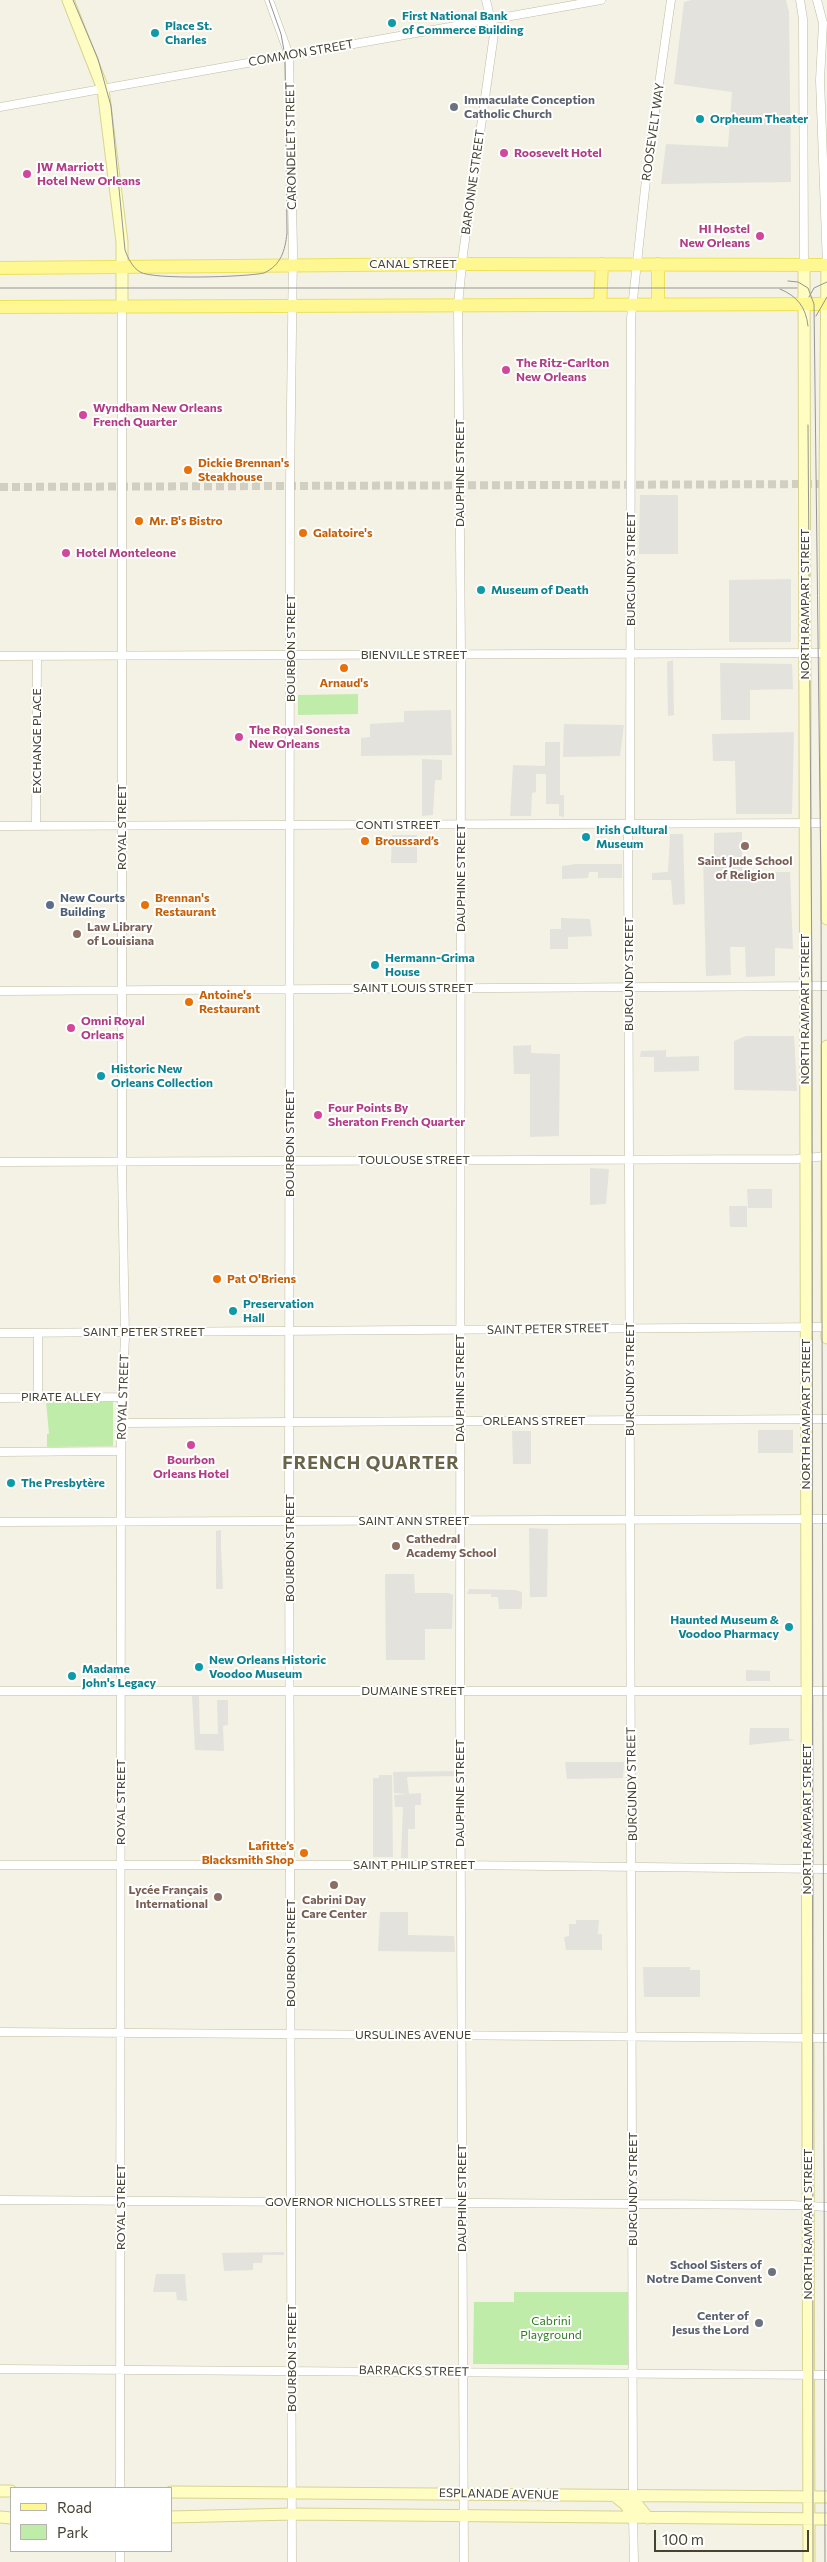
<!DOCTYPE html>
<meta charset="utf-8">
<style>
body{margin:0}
#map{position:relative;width:827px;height:2562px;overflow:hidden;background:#f4f2e4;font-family:Commissioner,sans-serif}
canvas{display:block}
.legend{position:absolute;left:10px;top:2487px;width:162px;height:65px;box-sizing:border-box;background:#fff;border:1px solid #b5b4ad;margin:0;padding:6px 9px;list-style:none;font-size:15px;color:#464333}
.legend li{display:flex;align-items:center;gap:10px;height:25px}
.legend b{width:25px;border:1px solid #b5b4ad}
.scale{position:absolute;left:654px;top:2530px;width:155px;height:22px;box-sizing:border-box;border:2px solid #464333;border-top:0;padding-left:6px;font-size:15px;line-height:18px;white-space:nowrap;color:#464333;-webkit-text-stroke:4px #fff;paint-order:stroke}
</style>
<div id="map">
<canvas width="827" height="2562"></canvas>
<ul class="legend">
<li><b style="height:6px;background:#fff791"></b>Road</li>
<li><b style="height:14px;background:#bfeca9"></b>Park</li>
</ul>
<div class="scale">100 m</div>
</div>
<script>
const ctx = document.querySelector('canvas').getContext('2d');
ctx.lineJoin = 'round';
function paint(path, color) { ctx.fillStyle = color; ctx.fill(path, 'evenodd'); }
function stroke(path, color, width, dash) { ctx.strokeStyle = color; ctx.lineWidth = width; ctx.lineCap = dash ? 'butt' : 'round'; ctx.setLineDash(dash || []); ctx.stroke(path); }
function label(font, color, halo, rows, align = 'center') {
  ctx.font = font + ' Commissioner,sans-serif'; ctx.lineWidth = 4; ctx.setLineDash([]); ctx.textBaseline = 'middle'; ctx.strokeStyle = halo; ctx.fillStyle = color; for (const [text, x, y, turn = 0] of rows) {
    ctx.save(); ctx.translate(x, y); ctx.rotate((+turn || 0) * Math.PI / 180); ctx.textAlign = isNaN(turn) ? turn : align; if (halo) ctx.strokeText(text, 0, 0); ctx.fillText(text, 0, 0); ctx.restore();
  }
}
paint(new Path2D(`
 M358 694V714L298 715V695Z
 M46 1401H113V1446L47 1447V1434H49Z
 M514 2292H629V2365L473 2364 474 2302H514Z`), '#bfeca9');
paint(new Path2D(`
 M692 0H786L789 12 791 182 661 184 666 144 728 147 732 92 674 84 684 2Z
 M640 495H678V554H639Z
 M791 579V642H729V580Z
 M673 660 674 715 668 716 667 662Z
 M720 663 792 664 793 689 750 690V720H721Z
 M451 710 452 755 361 756V738L370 737V724L404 722V711Z
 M564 724 624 725 620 756 563 757Z
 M794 732 792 814H736L735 761H713L712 734Z
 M545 742H560V795H564V817L559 816V804H546V774H536V792L532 793 531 816H510L513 765 545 766Z
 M422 759 442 760V780H435L433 815 422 816Z
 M742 832V872H790L793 949 775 948V976L746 977 745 947H730L731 975 706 976 703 857H714V833Z
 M670 834H683L685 904 673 905 671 880H652V873L668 872Z
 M392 835H417V863H391Z
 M576 864H622V878H598V872H589L588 878 562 879V866Z
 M561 918 590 919 592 936 568 937V949H550V929H561Z
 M746 1036H794L797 1091 734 1090V1041Z
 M531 1045V1053L560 1054 559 1136 530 1137V1074H514L513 1046Z
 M666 1050V1057L699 1056V1071L654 1072V1057H640L641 1051Z
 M590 1168 609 1169 606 1204 590 1205Z
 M747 1189H772V1208H748Z
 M729 1206H747V1227H730Z
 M758 1430H793V1453H758Z
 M512 1431H531V1464H513Z
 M529 1528 548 1529 547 1597H530Z
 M221 1530V1548L223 1589H216V1531Z
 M385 1574H414L415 1593H448L453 1595 452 1629H425V1660H386Z
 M469 1589 516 1590 522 1592V1605L521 1609H499L498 1597H491V1594H467Z
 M746 1670 770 1671V1681H746Z
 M192 1696H199L200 1734H218L217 1700H228V1725L223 1726 224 1751 195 1750Z
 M750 1728H789V1739L796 1740 749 1745Z
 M565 1762H624L623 1778 567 1779Z
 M457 1771V1776L407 1777 409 1794 421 1793V1805H415V1829H408V1858H401L403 1807H395L394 1795 407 1794 394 1793 393 1772Z
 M379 1775H392L393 1857H373V1778H379Z
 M380 1912H408V1935L454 1936 455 1952 378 1951Z
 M576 1920H599L598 1934H602V1950H566L564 1937 569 1936V1924H576Z
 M643 1967H690V1970H700V1997H644Z
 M284 2252V2255H263L262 2263H253V2270L224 2271 222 2253Z
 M156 2274H185L187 2301 177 2300 176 2292H153Z`), '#e4e2dd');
stroke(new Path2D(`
 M0 487 825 484`), '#d1cfc1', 8, [8, 4]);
const street = new Path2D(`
 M269 0 289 55 293 250 290 486 289 1513 292 2562
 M800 0 803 19 804 265
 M817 0 823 23 820 80 827 265
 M0 107 601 0
 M0 656 827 653
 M0 826 827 823
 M36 826 37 656
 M0 991 827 986
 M0 1162 797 1159 827 1156
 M0 1333 827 1327
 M38 1397V1333
 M0 1398 123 1397
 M121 1423 827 1419
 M0 1452 121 1451
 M0 1522 827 1519
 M0 1691H827
 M0 1865H456L827 1869
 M0 2032 827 2038
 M0 2200 792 2205 827 2207
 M0 2369 827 2375
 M120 2488 121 1423 125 1337 122 1170V306
 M633 2495 628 833 630 819 631 318 648 161 671 0
 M633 2517 634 2562
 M120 2562V2551
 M464 2562 460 1698 461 655 458 305 463 254 494 34 486 0`);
const secondary = new Path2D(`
 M68 0 103 89 122 242V306
 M804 265 809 2562
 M827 265 825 484 827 919
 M827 1046V1338
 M0 2491H11
 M171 2492 827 2497
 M633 2495 636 2503 648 2518
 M615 2496 626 2505 633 2517
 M0 2517 11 2518
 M171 2517 292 2514 827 2519`);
const primary = new Path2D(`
 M0 268 462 264 827 265
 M658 304V264
 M600 305 602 264
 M0 307 827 304`);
stroke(street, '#c0bca6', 9);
stroke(secondary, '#d7d48f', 13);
stroke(primary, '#ede158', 14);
stroke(street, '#fff', 8);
stroke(secondary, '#fffdc2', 11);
stroke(primary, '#fff791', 12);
stroke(new Path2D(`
 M73 0 98 59 111 106 125 250C128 258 132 267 140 272 153 280 246 277 264 273 281 265 285 251 287 233L285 56 281 34 269 0
 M788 281 798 282 808 288 814 304 821 887 825 2562
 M0 288H797
 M780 289C797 296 806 307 808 326
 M809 297 814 288 827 282
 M816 316 827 297
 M808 425 812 986 813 2562`), '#959595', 1);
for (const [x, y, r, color] of [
 [392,23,5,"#0f9aa8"],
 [155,33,5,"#0f9aa8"],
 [454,107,5,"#6b7280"],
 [700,119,5,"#0f9aa8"],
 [504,153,5,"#d1479c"],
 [27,174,5,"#d1479c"],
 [760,236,5,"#d1479c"],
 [506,370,5,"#d1479c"],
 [83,415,5,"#d1479c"],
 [188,470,5,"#e8710a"],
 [139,521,5,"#e8710a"],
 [303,533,5,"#e8710a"],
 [66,553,5,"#d1479c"],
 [481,590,5,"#0f9aa8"],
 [344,668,5,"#e8710a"],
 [239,737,5,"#d1479c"],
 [586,837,5,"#0f9aa8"],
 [365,841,5,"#e8710a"],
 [745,846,5,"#8d6e63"],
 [50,905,5,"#5c6f8a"],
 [145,905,5,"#e8710a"],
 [77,934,5,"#8d6e63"],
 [375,965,5,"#0f9aa8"],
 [189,1002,5,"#e8710a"],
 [71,1028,5,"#d1479c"],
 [101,1076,5,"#0f9aa8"],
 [318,1115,5,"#d1479c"],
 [217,1279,5,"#e8710a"],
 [233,1311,5,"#0f9aa8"],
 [191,1445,5,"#d1479c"],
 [11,1483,5,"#0f9aa8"],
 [396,1546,5,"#8d6e63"],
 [789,1627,5,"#0f9aa8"],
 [199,1667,5,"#0f9aa8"],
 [72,1676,5,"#0f9aa8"],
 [304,1853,5,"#e8710a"],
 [334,1885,5,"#8d6e63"],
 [218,1897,5,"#8d6e63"],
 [772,2272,5,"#6b7280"],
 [759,2323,5,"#6b7280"]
]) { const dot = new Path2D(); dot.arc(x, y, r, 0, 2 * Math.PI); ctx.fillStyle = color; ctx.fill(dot); stroke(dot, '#fff', 2); }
label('bold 12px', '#0d838f', '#fff', [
 ["First National Bank",402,16],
 ["of Commerce Building",402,30],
 ["Place St.",165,26],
 ["Charles",165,40],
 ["Orpheum Theater",710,119],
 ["Museum of Death",491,590],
 ["Irish Cultural",596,830],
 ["Museum",596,844],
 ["Hermann-Grima",385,958],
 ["House",385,972],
 ["Historic New",111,1069],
 ["Orleans Collection",111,1083],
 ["Preservation",243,1304],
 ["Hall",243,1318],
 ["The Presbytère",21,1483],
 ["Haunted Museum &",779,1620,"right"],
 ["Voodoo Pharmacy",779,1634,"right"],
 ["New Orleans Historic",209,1660],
 ["Voodoo Museum",209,1674],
 ["Madame",82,1669],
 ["John's Legacy",82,1683]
], 'left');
label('12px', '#464333', '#fff', [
 ["COMMON STREET",301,53,-10],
 ["ROOSEVELT WAY",653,132,-82],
 ["CARONDELET STREET",291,146,-91],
 ["BARONNE STREET",473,182,-82],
 ["CANAL STREET",413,264],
 ["DAUPHINE STREET",460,473,-90],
 ["BURGUNDY STREET",631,569,-90],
 ["NORTH RAMPART STREET",805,604,-90],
 ["BOURBON STREET",291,648,-90],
 ["BIENVILLE STREET",414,655],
 ["EXCHANGE PLACE",37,741,-90],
 ["CONTI STREET",398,825],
 ["ROYAL STREET",122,827,-90],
 ["DAUPHINE STREET",461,878,-90],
 ["BURGUNDY STREET",629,974,-90],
 ["SAINT LOUIS STREET",413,988],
 ["NORTH RAMPART STREET",805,1009,-90],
 ["BOURBON STREET",290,1143,-90],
 ["TOULOUSE STREET",414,1160],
 ["SAINT PETER STREET",548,1329,-1],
 ["SAINT PETER STREET",144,1332],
 ["BURGUNDY STREET",630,1379,-90],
 ["DAUPHINE STREET",460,1388,-90],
 ["PIRATE ALLEY",61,1397],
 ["ROYAL STREET",123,1397,-88],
 ["NORTH RAMPART STREET",806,1414,-90],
 ["ORLEANS STREET",534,1421],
 ["SAINT ANN STREET",414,1521],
 ["BOURBON STREET",290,1548,-90],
 ["DUMAINE STREET",413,1691],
 ["BURGUNDY STREET",632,1784,-91],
 ["DAUPHINE STREET",460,1793,-90],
 ["ROYAL STREET",121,1802,-90],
 ["NORTH RAMPART STREET",807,1819,-90],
 ["SAINT PHILIP STREET",414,1865],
 ["BOURBON STREET",291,1953,-90],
 ["URSULINES AVENUE",413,2035],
 ["BURGUNDY STREET",633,2189,-90],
 ["DAUPHINE STREET",462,2198,-90],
 ["GOVERNOR NICHOLLS STREET",354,2202],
 ["ROYAL STREET",121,2207,-90],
 ["NORTH RAMPART STREET",808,2224,-90],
 ["BOURBON STREET",292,2358,-90],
 ["BARRACKS STREET",414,2371,1],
 ["ESPLANADE AVENUE",499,2494,1]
]);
label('bold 12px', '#5b616d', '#fff', [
 ["Immaculate Conception",464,100,"left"],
 ["Catholic Church",464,114,"left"],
 ["School Sisters of",762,2265],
 ["Notre Dame Convent",762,2279],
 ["Center of",749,2316],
 ["Jesus the Lord",749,2330]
], 'right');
label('bold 12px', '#b23c85', '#fff', [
 ["Roosevelt Hotel",514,153],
 ["JW Marriott",37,167],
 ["Hotel New Orleans",37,181],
 ["HI Hostel",750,229,"right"],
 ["New Orleans",750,243,"right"],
 ["The Ritz-Carlton",516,363],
 ["New Orleans",516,377],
 ["Wyndham New Orleans",93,408],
 ["French Quarter",93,422],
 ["Hotel Monteleone",76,553],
 ["The Royal Sonesta",249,730],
 ["New Orleans",249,744],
 ["Omni Royal",81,1021],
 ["Orleans",81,1035],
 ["Four Points By",328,1108],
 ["Sheraton French Quarter",328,1122],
 ["Bourbon",191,1460,"center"],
 ["Orleans Hotel",191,1474,"center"]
], 'left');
label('bold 12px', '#c56008', '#fff', [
 ["Dickie Brennan's",198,463],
 ["Steakhouse",198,477],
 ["Mr. B's Bistro",149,521],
 ["Galatoire's",313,533],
 ["Arnaud's",344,683,"center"],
 ["Broussard’s",375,841],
 ["Brennan's",155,898],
 ["Restaurant",155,912],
 ["Antoine's",199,995],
 ["Restaurant",199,1009],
 ["Pat O'Briens",227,1279],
 ["Lafitte’s",294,1846,"right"],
 ["Blacksmith Shop",294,1860,"right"]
], 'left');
label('bold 12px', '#785e54', '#fff', [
 ["Saint Jude School",745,861],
 ["of Religion",745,875],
 ["Law Library",87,927,"left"],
 ["of Louisiana",87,941,"left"],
 ["Cathedral",406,1539,"left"],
 ["Academy School",406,1553,"left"],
 ["Lycée Français",208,1890,"right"],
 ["International",208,1904,"right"],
 ["Cabrini Day",334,1900],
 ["Care Center",334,1914]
]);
label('bold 12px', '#4e5e75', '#fff', [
 ["New Courts",60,898],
 ["Building",60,912]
], 'left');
label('12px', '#317c22', '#fff', [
 ["Cabrini",551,2321],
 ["Playground",551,2335]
]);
ctx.letterSpacing = '1px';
label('bold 18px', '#6a644a', '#fff', [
 ["FRENCH QUARTER",371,1463]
]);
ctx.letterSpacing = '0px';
</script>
